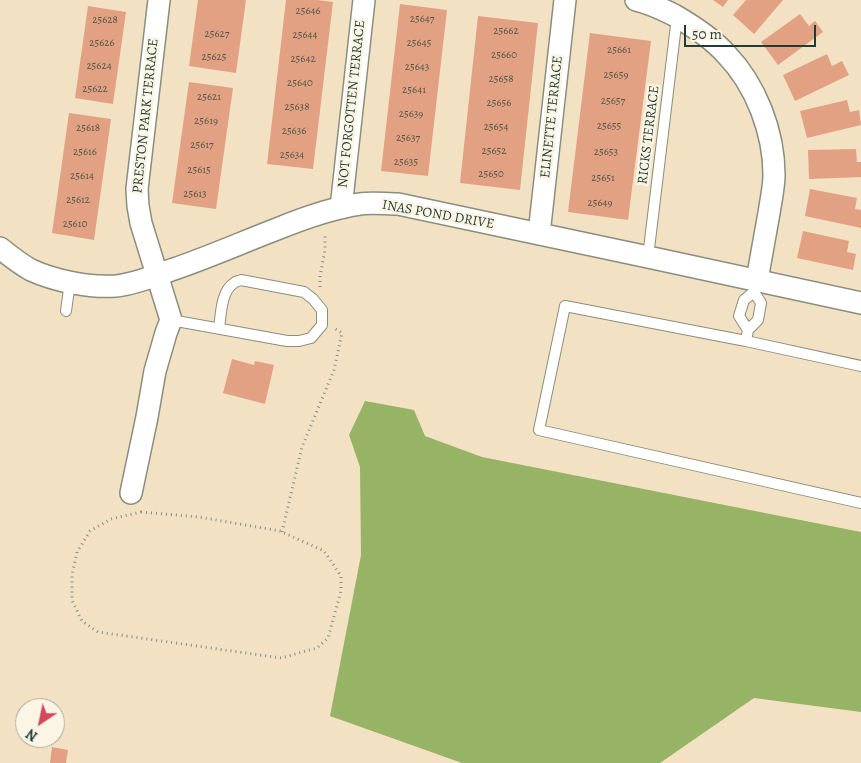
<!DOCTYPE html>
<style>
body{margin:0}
#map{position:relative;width:861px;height:763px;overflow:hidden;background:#f3e1c4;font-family:Alegreya,serif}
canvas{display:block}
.north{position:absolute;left:15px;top:698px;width:50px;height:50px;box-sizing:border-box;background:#fcf5e5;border:1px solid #a4ab9e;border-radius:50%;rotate:214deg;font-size:14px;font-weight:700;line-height:20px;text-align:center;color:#1f3d34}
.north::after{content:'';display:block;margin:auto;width:18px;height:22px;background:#d1495b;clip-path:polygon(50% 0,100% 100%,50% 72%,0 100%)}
.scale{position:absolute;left:684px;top:25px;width:132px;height:22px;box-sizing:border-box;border:2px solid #1f3d34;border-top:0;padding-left:6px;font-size:15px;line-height:18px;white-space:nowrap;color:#1f3d34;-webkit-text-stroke:4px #fcf5e5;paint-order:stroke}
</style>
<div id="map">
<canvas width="861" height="763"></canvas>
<div class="north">N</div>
<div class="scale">50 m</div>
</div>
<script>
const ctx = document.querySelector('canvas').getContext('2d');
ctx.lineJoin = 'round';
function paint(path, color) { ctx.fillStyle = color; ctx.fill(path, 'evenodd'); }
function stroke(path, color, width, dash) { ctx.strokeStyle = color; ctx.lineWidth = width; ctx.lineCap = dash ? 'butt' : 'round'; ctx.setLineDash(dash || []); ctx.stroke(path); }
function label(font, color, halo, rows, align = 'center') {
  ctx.font = font + ' Alegreya,serif'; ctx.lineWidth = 5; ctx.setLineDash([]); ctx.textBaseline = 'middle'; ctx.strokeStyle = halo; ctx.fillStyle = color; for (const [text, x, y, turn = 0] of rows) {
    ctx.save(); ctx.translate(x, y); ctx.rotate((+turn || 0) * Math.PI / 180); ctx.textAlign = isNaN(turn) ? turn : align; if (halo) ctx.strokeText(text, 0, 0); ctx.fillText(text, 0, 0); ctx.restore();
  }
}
paint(new Path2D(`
 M365 401 414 410 425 436 482 457 861 532V712L754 698 660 763H462L330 716 361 555 360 467 349 435Z`), '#96b366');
paint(new Path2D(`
 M198 0H246L236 73 189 66Z
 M286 0H317L333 2 313 169 267 164Z
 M713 0H728L723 7Z
 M746 0H783L754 34 733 15Z
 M400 4 447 10 428 176 381 171Z
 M88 6 126 12 113 104 75 98Z
 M800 14 809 26 815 21 823 32 778 65 761 42Z
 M478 16 538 23 520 190 460 183Z
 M590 33 651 41 628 220 568 212Z
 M827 54 832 66 842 61 849 75 795 101 783 75Z
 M189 82 233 88 216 209 172 203Z
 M847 100 850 112 859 110 861 125 807 138 800 111Z
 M69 113 111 119 94 240 52 233Z
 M856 149 857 162H861V177L809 179 808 150Z
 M810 189 857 198 855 209 861 210V228L805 216Z
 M803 231 849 241 847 252 856 254 853 270 797 258Z
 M232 359 254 365 255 361 274 365 265 404 223 393Z
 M52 747 68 750 66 763H50Z`), '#e2a182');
const lane = new Path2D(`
 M648 257 677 17
 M66 311 70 282
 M171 320 287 341H299L311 338 322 325V310L313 299 304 292 241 280C239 281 236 281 234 283 221 291 221 315 219 328
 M748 330 739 316 744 300 754 292
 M746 341 748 330 758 320 761 303 754 292 757 280
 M861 366 746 341 565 306 539 430 861 503`);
const street = new Path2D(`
 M636 0C649 3 662 9 674 15 693 26 712 38 726 54 756 85 774 132 774 175 774 187 771 200 769 213 765 235 761 258 757 280
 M341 208 364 0
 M539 234 565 0
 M0 248C10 256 20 264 31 270 55 281 90 288 116 286 136 284 156 275 174 269 209 257 243 242 277 229 304 218 331 208 360 204 372 202 385 204 398 204L648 257 861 303
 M131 493 147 417 155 371 166 333 171 320 141 223 138 206 137 189 159 0`);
stroke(lane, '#898f7c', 12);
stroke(street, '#898f7c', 24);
stroke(new Path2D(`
 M320 287V276L325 250V233
 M141 512 199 517 280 531 324 551 341 576V591L328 638 317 648 281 658 98 632 82 621 72 600V575L77 552 90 531 111 519Z
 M282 532 302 447 334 370 342 333 333 327`), '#898f7c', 3, [1, 4]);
stroke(lane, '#fff', 10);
stroke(street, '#fff', 21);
label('11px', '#505648', null, [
 ["25646",308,11],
 ["25647",422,19],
 ["25628",105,20],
 ["25662",506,31],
 ["25627",217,34],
 ["25644",305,35],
 ["25626",102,43],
 ["25645",419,43],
 ["25661",619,50],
 ["25660",504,55],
 ["25625",214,57],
 ["25642",303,59],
 ["25624",99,66],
 ["25643",417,67],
 ["25659",616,75],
 ["25658",501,79],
 ["25640",300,83],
 ["25622",95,89],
 ["25641",414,90],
 ["25621",209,97],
 ["25657",613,101],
 ["25656",499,103],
 ["25638",297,107],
 ["25639",411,114],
 ["25619",206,121],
 ["25655",609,126],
 ["25654",496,127],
 ["25618",88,128],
 ["25636",294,131],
 ["25637",408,138],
 ["25617",202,145],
 ["25652",494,151],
 ["25616",85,152],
 ["25653",606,152],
 ["25634",292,155],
 ["25635",406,162],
 ["25615",199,170],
 ["25650",491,174],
 ["25614",82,176],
 ["25651",603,178],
 ["25613",195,194],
 ["25612",78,200],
 ["25649",600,203],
 ["25610",75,224]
]);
label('14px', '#1f3d34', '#fcf5e5', [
 ["NOT FORGOTTEN TERRACE",352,104,-84],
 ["PRESTON PARK TERRACE",146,116,-84],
 ["ELINETTE TERRACE",552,117,-84],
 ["RICKS TERRACE",649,135,-83],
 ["INAS POND DRIVE",438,215,10]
]);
</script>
